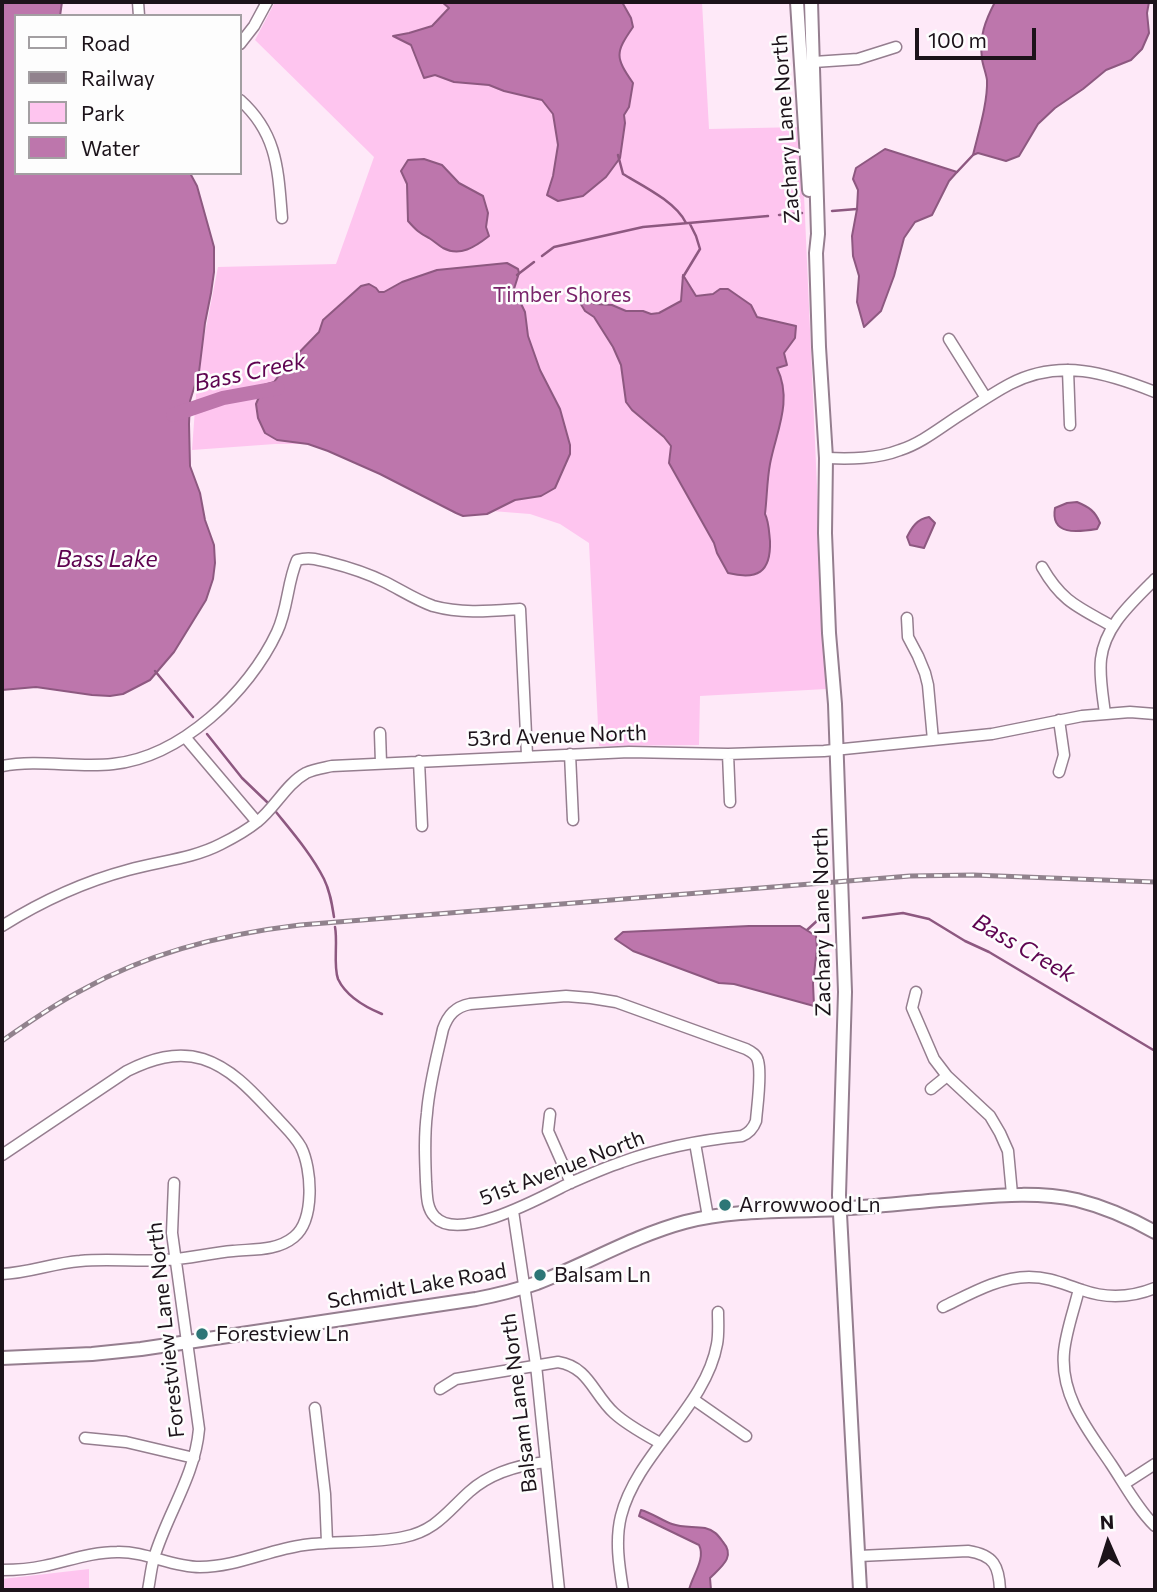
<!DOCTYPE html>
<style>
body{margin:0}
#map{position:relative;width:1157px;height:1592px;overflow:hidden;background:#fee9f8;font-family:Commissioner,sans-serif}
canvas{display:block}
.frame{position:absolute;inset:0;border:4px solid #1c131a;pointer-events:none}
.legend{position:absolute;left:14px;top:14px;width:228px;height:161px;box-sizing:border-box;background:#fdfdfd;border:2px solid #a39fa2;margin:0;padding:9px 12px;list-style:none;font-size:21px;color:#1c131a}
.legend li{display:flex;align-items:center;gap:14px;height:35px}
.legend b{width:35px;border:2px solid #a39fa2}
.north{position:absolute;left:1073px;top:1508px;width:70px;height:70px;-webkit-text-stroke:5px #fdfdfd;paint-order:stroke;rotate:357deg;font-size:19px;font-weight:700;line-height:28px;text-align:center;color:#1c131a}
.north::after{content:'';display:block;margin:auto;width:24px;height:32px;background:#1c131a;clip-path:polygon(50% 0,100% 100%,50% 72%,0 100%)}
.scale{position:absolute;left:915px;top:28px;width:121px;height:32px;box-sizing:border-box;border:4px solid #1c131a;border-top:0;padding-left:9px;font-size:21px;line-height:24px;white-space:nowrap;color:#1c131a;-webkit-text-stroke:5px #fdfdfd;paint-order:stroke}
</style>
<div id="map">
<canvas width="1157" height="1592"></canvas>
<div class="frame"></div>
<ul class="legend">
<li><b style="height:9px;background:#fff"></b>Road</li>
<li><b style="height:9px;background:#91828d"></b>Railway</li>
<li><b style="height:19px;background:#fec5ef"></b>Park</li>
<li><b style="height:19px;background:#bd76ac"></b>Water</li>
</ul>
<div class="north">N</div>
<div class="scale">100 m</div>
</div>
<script>
const ctx = document.querySelector('canvas').getContext('2d');
ctx.lineJoin = 'round';
function paint(path, color) { ctx.fillStyle = color; ctx.fill(path, 'evenodd'); }
function stroke(path, color, width, dash) { ctx.strokeStyle = color; ctx.lineWidth = width; ctx.lineCap = dash ? 'butt' : 'round'; ctx.setLineDash(dash || []); ctx.stroke(path); }
function label(font, color, halo, rows, align = 'center') {
  ctx.font = font + ' Commissioner,sans-serif'; ctx.lineWidth = 5; ctx.setLineDash([]); ctx.textBaseline = 'middle'; ctx.strokeStyle = halo; ctx.fillStyle = color; for (const [text, x, y, turn = 0] of rows) {
    ctx.save(); ctx.translate(x, y); ctx.rotate((+turn || 0) * Math.PI / 180); ctx.textAlign = isNaN(turn) ? turn : align; if (halo) ctx.strokeText(text, 0, 0); ctx.fillText(text, 0, 0); ctx.restore();
  }
}
paint(new Path2D(`
 M275 2H702L709 129 801 127 826 689 700 696 699 745 599 746 589 543 560 524 530 514 492 511 466 516 339 455 308 444H275L192 450 198 368 218 267 336 264 374 157 255 40Z
 M89 1569V1590H2V1579Z`), '#fec5ef');
const water = new Path2D(`
 M2 2H62L60 16H16V173H190L197 186 214 247V272L211 293 205 323 199 372 190 401 189 424 190 466 200 493 205 520 214 545 215 563 213 579 206 600 174 652 150 680 123 694 110 696 92 695 36 687 2 690Z
 M442 2H622L631 18 633 27C615 53 615 57 633 83L629 107 624 115 625 123 620 158 606 177 583 196 558 201 547 195 553 176 558 145 553 114 542 100 504 91 489 85 454 82 435 75 424 78 411 45 393 36 409 33 432 26 449 8Z
 M995 2H1149L1147 13 1149 33 1142 49 1131 60 1106 70 1083 89 1055 108 1038 124 1019 156 1006 161 978 153 973 155C978 134 988 102 987 80 986 73 983 66 982 59 979 37 985 21 995 2Z
 M885 149 957 172 949 181 932 215 915 222 904 238 894 276 881 311 864 327 857 302 859 276 853 256 852 236 857 209 858 190 853 179 856 168Z
 M424 159 442 165 459 183 483 196 488 213 486 227 489 236C475 247 460 257 443 248 438 245 434 241 429 238 419 233 416 230 408 221L407 184 401 171 408 160Z
 M507 263 518 269 519 273 514 289 525 312 528 336 540 370 560 409 570 445V454L555 488 541 496 515 500 487 514 463 516 456 513 380 474 328 451 308 444 277 440 265 433 258 418 256 404 264 385 274 382 286 366 319 332 323 320 361 286 369 284 376 288 379 292H384L402 282 437 270Z
 M683 275 696 296 713 294 720 289H728L751 305 757 317 796 326 795 338 784 353 787 365 777 368C793 401 776 432 770 464 767 480 767 497 765 514 769 522 769 532 770 541 771 573 757 580 728 573L717 553 714 543 669 463 671 446 664 437 632 410 626 402 621 365 613 347 594 317 585 311 579 301 583 298 595 304 612 305 626 311H643L651 314 659 313 681 301Z
 M1077 502C1089 507 1095 511 1100 523L1097 529C1078 532 1050 536 1055 508L1067 503Z
 M929 517 935 523 924 548 910 545 907 537C912 527 917 519 929 517Z
 M749 926H800L816 936 817 948 813 983 814 1006 734 984 719 983 633 951 615 939 623 932Z
 M641 1510C652 1513 661 1520 672 1524 683 1528 694 1526 705 1528 714 1530 718 1535 723 1542 736 1557 721 1567 710 1578L711 1590H689C692 1576 706 1559 699 1545L639 1516Z`);
paint(water, '#bd76ac');
stroke(water, '#8d5880', 2);
stroke(new Path2D(`
 M618 155 623 174C643 186 676 202 686 223
 M957 172 973 155
 M832 211 857 209
 M779 215 802 213
 M542 256 554 247 643 227 768 216
 M517 275 534 262
 M683 277 700 249 696 236 690 224
 M155 671 193 717
 M207 734 242 778 267 802
 M276 812C293 833 312 855 324 879 330 891 332 904 334 917
 M863 918 903 913 929 919 965 941 989 952 1155 1051
 M335 927C338 942 333 965 338 979 346 996 365 1007 382 1014
 M807 930 819 919`), '#8d5880', 2.5);
stroke(new Path2D(`
 M173 415 223 398 278 388`), '#bd76ac', 14);
const minor = new Path2D(`
 M138 2 139 16
 M240 44 254 26 267 2
 M814 62 858 59 896 47
 M240 100C278 134 278 171 282 218
 M949 339 986 398
 M1068 370 1070 425
 M826 458C850 459 877 459 900 450 922 443 941 427 960 415 977 404 993 393 1010 384 1060 358 1107 373 1155 392
 M1042 567C1062 602 1078 607 1112 626
 M907 618 908 637 918 656 925 673 928 685 933 740
 M1105 714C1103 696 1099 677 1101 659 1105 625 1133 602 1155 579
 M1059 720 1064 755 1059 772
 M380 733 381 763
 M185 737 257 822
 M570 754 573 820
 M728 754 730 802
 M419 761 422 826
 M2 766C39 759 76 768 113 764 181 757 249 692 277 632 288 609 287 583 297 560 309 557 316 559 328 562 348 567 367 573 385 582 401 590 416 600 433 606 462 614 491 611 520 609L527 755
 M2 926C42 901 83 882 128 870 159 861 192 859 221 844 233 838 246 831 257 822 275 808 286 784 306 773 314 769 323 768 332 766L629 752 728 754 824 751 992 734 1082 716 1130 712 1155 714
 M916 992 912 1008 934 1059 947 1076 990 1116 1000 1133 1008 1151 1012 1194
 M566 996 591 998 616 1002 746 1049C752 1052 757 1055 758 1061 762 1074 757 1107 756 1121 753 1129 749 1133 742 1136 702 1140 660 1148 622 1162 604 1168 586 1176 568 1184 542 1197 459 1243 435 1217 426 1208 427 1194 426 1182 425 1158 424 1136 427 1113 429 1085 437 1056 443 1029 448 1015 455 1007 470 1004Z
 M931 1089 947 1076
 M550 1114 548 1131 571 1183
 M695 1143 708 1217
 M2 1155 127 1071C151 1059 176 1051 203 1059 234 1069 256 1096 277 1118 285 1127 295 1136 301 1147 312 1169 315 1220 294 1237 277 1251 254 1249 233 1251 210 1253 188 1259 165 1260 137 1262 108 1258 80 1261 53 1263 29 1273 2 1274
 M513 1211 536 1365 559 1590
 M1079 1289C1074 1310 1066 1331 1064 1352 1060 1396 1088 1430 1111 1464 1125 1485 1137 1508 1155 1526
 M943 1307C970 1294 999 1277 1029 1277 1050 1277 1063 1284 1082 1290 1107 1299 1130 1298 1155 1288
 M440 1389 456 1379 558 1362C589 1367 593 1394 614 1413 627 1425 644 1434 660 1443
 M693 1399 746 1436
 M315 1408 325 1494 327 1542
 M85 1438 126 1442 194 1458
 M1124 1484 1155 1464
 M859 1556 968 1551C994 1555 999 1566 1000 1590
 M2 1570C16 1570 30 1569 44 1566 68 1561 92 1552 117 1552 146 1551 171 1567 200 1567 236 1567 268 1550 304 1545 337 1540 371 1544 404 1537 435 1531 447 1512 469 1492 490 1473 518 1465 546 1462
 M148 1590C150 1580 151 1568 154 1558 167 1514 195 1476 199 1429L172 1233 174 1183
 M623 1590C619 1566 615 1540 621 1516 637 1453 706 1407 717 1344 719 1334 718 1322 718 1312`);
const tertiary = new Path2D(`
 M797 2 809 190
 M811 2 818 234 816 253 819 347 826 458 825 533 829 633 835 704 845 992 839 1195 860 1590
 M2 1358 92 1354 141 1349 476 1299C497 1295 517 1290 537 1283 587 1264 633 1236 685 1222 735 1209 787 1212 838 1209 881 1206 923 1201 966 1198 1003 1195 1040 1192 1077 1200 1105 1207 1130 1218 1155 1232`);
stroke(minor, '#957e8f', 13);
stroke(tertiary, '#957e8f', 16);
stroke(minor, '#fff', 10);
stroke(tertiary, '#fff', 12);
const rail = new Path2D(`
 M2 1041C29 1022 55 1004 84 989 150 952 224 934 300 925L910 876 973 875 1155 882`);
stroke(rail, '#91828d', 5);
stroke(rail, '#fdfdfd', 2.5, [8]);
for (const [x, y, r, color] of [
 [725,1205,7,"#2d7676"],
 [540,1275,7,"#2d7676"],
 [202,1334,7,"#2d7676"]
]) { const dot = new Path2D(); dot.arc(x, y, r, 0, 2 * Math.PI); ctx.fillStyle = color; ctx.fill(dot); stroke(dot, '#fdfdfd', 2.5); }
label('21px', '#1c131a', '#fdfdfd', [
 ["Zachary Lane North",786,129,-94],
 ["53rd Avenue North",557,736,-2],
 ["Zachary Lane North",822,922,-91],
 ["51st Avenue North",562,1168,-21],
 ["Schmidt Lake Road",417,1286,-10],
 ["Forestview Lane North",166,1330,-96],
 ["Balsam Lane North",519,1403,-97]
]);
label('21px', '#79246a', '#fdfdfd', [
 ["Timber Shores",562,295]
]);
label('21px', '#1c131a', '#fdfdfd', [
 ["Arrowwood Ln",739,1205],
 ["Balsam Ln",554,1275],
 ["Forestview Ln",216,1334]
], 'left');
label('italic 23px', '#5e0350', '#fdfdfd', [
 ["Bass Creek",250,372,-12],
 ["Bass Lake",107,559],
 ["Bass Creek",1024,948,30]
]);
</script>
